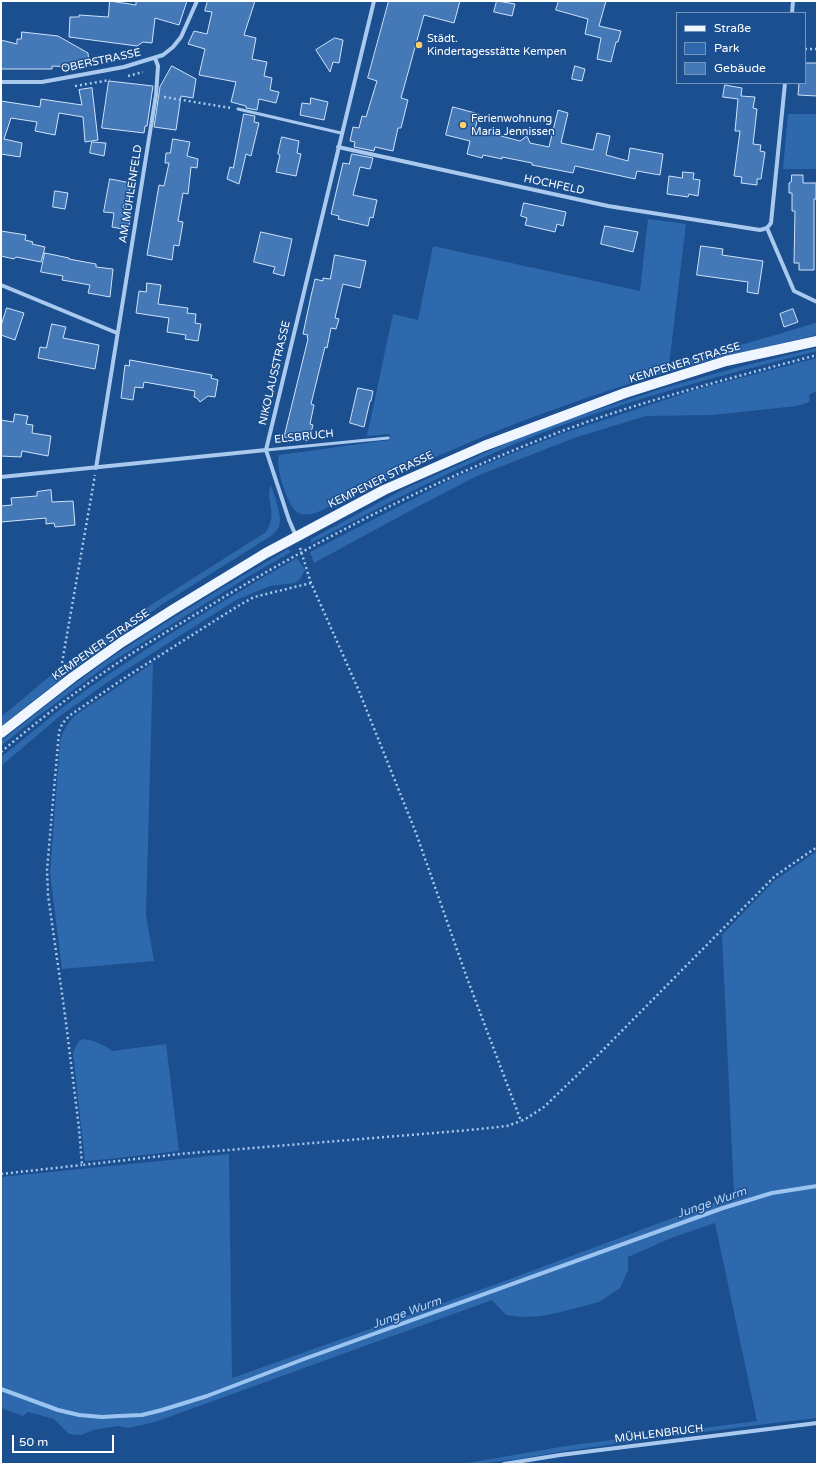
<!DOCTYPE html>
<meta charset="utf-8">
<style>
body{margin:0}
#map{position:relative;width:818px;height:1465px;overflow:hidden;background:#1b4f8f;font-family:"Varela Round",sans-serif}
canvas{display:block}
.frame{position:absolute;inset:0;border:2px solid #fff;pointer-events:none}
.legend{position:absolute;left:676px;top:12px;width:130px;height:72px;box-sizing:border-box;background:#1b4f8f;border:1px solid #7695bc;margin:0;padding:5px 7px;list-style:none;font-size:12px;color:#fff}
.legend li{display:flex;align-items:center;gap:8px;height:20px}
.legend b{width:20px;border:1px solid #7695bc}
.scale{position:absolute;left:12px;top:1435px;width:102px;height:18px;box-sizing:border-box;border:2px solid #fff;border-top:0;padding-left:5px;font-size:12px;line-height:14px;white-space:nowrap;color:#fff;-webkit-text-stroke:3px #1b4f8f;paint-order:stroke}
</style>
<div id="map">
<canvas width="818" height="1465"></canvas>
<div class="frame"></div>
<ul class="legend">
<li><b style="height:5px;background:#f0f6ff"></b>Straße</li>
<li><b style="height:11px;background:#2e69ad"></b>Park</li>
<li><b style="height:11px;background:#4478b7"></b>Gebäude</li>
</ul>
<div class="scale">50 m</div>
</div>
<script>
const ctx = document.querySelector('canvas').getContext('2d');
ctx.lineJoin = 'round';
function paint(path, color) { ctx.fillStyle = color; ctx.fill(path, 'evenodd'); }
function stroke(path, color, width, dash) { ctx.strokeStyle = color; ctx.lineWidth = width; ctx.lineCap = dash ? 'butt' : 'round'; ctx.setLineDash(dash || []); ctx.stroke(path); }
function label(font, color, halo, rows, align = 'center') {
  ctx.font = font + ' "Varela Round",sans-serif'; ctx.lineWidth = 3; ctx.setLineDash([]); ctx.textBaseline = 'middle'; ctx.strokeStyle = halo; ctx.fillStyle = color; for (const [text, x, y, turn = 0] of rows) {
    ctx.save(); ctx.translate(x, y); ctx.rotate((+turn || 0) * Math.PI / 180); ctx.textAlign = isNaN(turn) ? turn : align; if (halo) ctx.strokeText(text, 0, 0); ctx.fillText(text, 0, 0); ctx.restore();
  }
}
paint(new Path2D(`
 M788 114H817V169H783Z
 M648 219 686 224 669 365C718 351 767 338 815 323H817V335C787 342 756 349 726 356 673 370 620 386 569 404 482 434 398 473 316 513 309 514 303 516 297 512 287 504 275 467 279 455L389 440 390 434 367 436 393 314 418 320 433 246 640 291Z
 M817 348V351C723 375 629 399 539 434 460 465 386 504 311 543V539L402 490 529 433 569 419 667 387 739 367Z
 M817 358V391L810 394 809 396 810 401 807 403 796 406 714 415 646 416 574 438 477 476 419 506 314 563 310 552 454 478 513 453 564 433 698 389Z
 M271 485C274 495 283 517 279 526 278 530 274 533 271 536L161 605 70 672 1 726V717L56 671 154 603 266 532C279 511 264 501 271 485Z
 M288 549 291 552 246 578 110 663 37 717 1 746V741C43 708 85 674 130 645 181 612 235 580 288 549Z
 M297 558 305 570 300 579 295 583 270 586 236 600 115 677 60 716 1 766V757C28 736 54 713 82 693 151 644 224 600 297 558Z
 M153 663 146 915 154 961 62 969 50 873 60 742C63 730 67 723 77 714Z
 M817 851V1418C738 1427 659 1438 579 1449 541 1454 502 1464 462 1464L566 1446 757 1421 715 1223 671 1238 628 1257V1270L620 1288 599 1302 557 1313 541 1316 521 1317 506 1315 492 1300 155 1422 128 1428 118 1426 93 1430 81 1435 69 1434 54 1419 28 1412 23 1416 4 1409 1 1410V1177L229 1154 232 1378 502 1282 734 1195 722 935 774 881Z
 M83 1039C93 1040 103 1044 112 1051L166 1044 179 1151 109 1159 85 1161 73 1053 78 1042Z`), '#2e69ad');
stroke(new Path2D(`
 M1 1389 58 1410 79 1415 102 1417 119 1416 142 1415 162 1410 207 1396 304 1359 723 1208 772 1193 817 1186`), '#9cc4f0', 4);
const building = new Path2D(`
 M110 1 136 5V1H187L179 25 155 18 152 43 143 42 137 46 69 37 70 17H79V15L108 17Z
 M208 1H255L244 35 256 38 252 59 267 62 264 76 272 78 270 90 279 92 276 103 259 99 257 110 246 108V106L231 102 236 82 199 75 205 49 188 44 194 31 207 34 212 12 205 11Z
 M389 1H460L454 23 424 15 401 98 408 100 401 128H398L393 151 375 147 374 151 354 147 355 142 350 141 353 127 359 128 362 116 366 117 377 81 368 78Z
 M497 1 515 4 512 16 494 12Z
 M559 1H606L599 26 621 31 618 42H616L611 62 597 59 601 38 585 34 588 19 556 10Z
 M22 32 58 36 88 53 89 63 76 67 52 66V69H1V40L17 44V39H21Z
 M335 38 343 40 339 63 333 62 330 72 316 50Z
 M805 63H817V96L798 95 799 83H805Z
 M172 66 196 79 193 98 181 96 176 130 154 127 160 87Z
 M575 66 585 69 582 81 572 79Z
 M109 81 153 86 147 126H145L144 133 102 128Z
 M725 85 742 88 741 96 755 97 753 108 757 109 753 144 761 145 760 151 765 152 761 179H757V185L741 183 742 177 734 176 740 131H735L738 99 723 97Z
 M92 88 98 140 85 142 83 117 59 113 55 135 35 131 37 122 11 118 4 139 22 143 20 157 1 154V101L40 107 41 99 82 105 79 90Z
 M311 98 328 102 324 120 300 115 302 103 310 104Z
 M453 107 479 114 475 129 520 141 527 136 530 143 549 147 558 110 568 113 561 143 593 150 597 133 610 136 606 155 628 161 630 148 663 154 660 175 637 171 635 179 575 166 573 173 532 165V163L502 157V159L483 155 482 158 467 154 470 141 446 135Z
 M244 114 255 116 254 122 259 123 251 156 246 154 239 184 227 179 230 167 233 168Z
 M282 137 299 141 297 153 301 154 296 176 276 172 280 155 278 154Z
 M173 139 190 142 187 156 198 159 197 168 191 167 188 194 183 193 178 221 183 222 179 246 174 245 172 260 147 255 159 185 164 186 169 163H165L166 153H170Z
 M92 142 106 143 104 156 90 153Z
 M352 154 373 158 370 169 360 167 353 195 377 200 373 218 370 217 368 226 338 219 339 216 331 214 343 163 349 164Z
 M683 172 694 173 693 179 700 180 698 196 689 194 688 197 667 194 669 176 682 178Z
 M792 175H803V183H816V199H814V270H799V263H794L795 211H792V193H789V183L791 182Z
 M110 179 131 183 125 215 131 216 128 230 112 227 114 213 104 212Z
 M55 191 68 193 65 209 53 207Z
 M524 203 566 212 563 226 557 224 555 232 525 225 527 218 521 216Z
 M605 226 638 232 633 252 601 244Z
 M1 231 26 235 25 240 33 242 32 244 45 247 41 262 16 257 14 259 1 256Z
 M261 232 292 239 284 276 273 273 275 267 254 262Z
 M701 246 723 249 722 255 763 261 758 294 747 292 748 282 697 275Z
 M45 253 69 258V259L96 264V267L113 269 110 297 88 293 90 285 62 280 63 276 41 272Z
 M335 255 366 261 360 288 343 284 335 318 339 319 336 329 331 328 327 348 325 347 311 404 314 405 310 424 313 425 309 440 293 441V439L284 437 308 339 307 338 308 335 303 334 311 296 315 279 323 281V278L330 279Z
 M147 283 161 285 158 304 188 308 187 313 196 314 195 323 201 324 198 341 185 339 186 335 167 332 169 318 136 313 139 291 146 292Z
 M7 308 24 313 15 340 1 335V326Z
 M793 309 798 322 784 327 780 314Z
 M52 324 66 327 63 338 99 345 95 369 38 358 40 347 46 348Z
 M130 360 212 375 211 378 218 380 215 397 208 396 200 402 197 398 194 397 195 391 144 382 143 388 135 387 133 400 121 398 125 365 129 366Z
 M358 388 373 391 371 401H370L364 427 350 423Z
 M15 414 28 416 26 424 33 425 32 433 51 436 48 456 22 451 21 457 1 456V420L13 422Z
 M51 490 52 502 73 501 75 525 55 527 54 523 46 524V518L1 522V506L12 505 11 498 37 496V492Z`);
paint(building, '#4478b7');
stroke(building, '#cfe3fa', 1);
stroke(new Path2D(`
 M805 49H817
 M128 76 143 72
 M75 86 110 80
 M164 97 231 108
 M300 548 311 583 359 691 416 833 467 978 521 1121 527 1118 544 1107 596 1057 775 876 817 847
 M311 583 254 597 238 606 126 677 69 716 62 724 59 732 47 870 48 895 65 1015 79 1128 82 1165 180 1154 470 1130 507 1126 521 1121
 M62 663 95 475
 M1 752C40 719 80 688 122 660 155 638 190 618 224 597 332 532 444 476 562 431 645 400 731 378 817 355
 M1 1174 82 1165`), '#a9c9ee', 2.5, [2, 3]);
stroke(new Path2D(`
 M238 109 341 133
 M266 450 388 438`), '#a9c9ee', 3);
stroke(new Path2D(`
 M792 13 793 1
 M1 82H42L124 67 163 55 173 47 181 37 197 1
 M338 147 608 206 760 230 767 228 771 223 785 83
 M767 228 794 291 817 302
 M1 285 117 333
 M266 450 374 1
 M266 450 289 520 296 536
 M96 468 156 95 158 66 155 58
 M1 477 266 450
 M504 1464 560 1455 817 1423`), '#a9c9ee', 4);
stroke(new Path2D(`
 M1 733 73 677 122 642 174 609 266 553 384 490 484 446 625 393 726 361 817 341`), '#f0f6ff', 10);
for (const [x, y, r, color] of [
 [419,45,4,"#ffd166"],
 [463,125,4,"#ffd166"]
]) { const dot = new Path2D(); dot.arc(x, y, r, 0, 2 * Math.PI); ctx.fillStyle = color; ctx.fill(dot); stroke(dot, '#1b4f8f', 1.5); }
label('11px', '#fff', '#1b4f8f', [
 ["Städt.",427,39],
 ["Kindertagesstätte Kempen",427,52],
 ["Ferienwohnung",471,119],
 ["Maria Jennissen",471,132]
], 'left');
label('11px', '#fff', '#1b4f8f', [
 ["OBERSTRASSE",101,61,-12],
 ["HOCHFELD",554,185,12],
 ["AM MÜHLENFELD",131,194,-81],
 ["KEMPENER STRASSE",685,363,-17],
 ["NIKOLAUSSTRASSE",275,373,-77],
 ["ELSBRUCH",304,437,-6],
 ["KEMPENER STRASSE",381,480,-26],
 ["KEMPENER STRASSE",101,645,-35],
 ["MÜHLENBRUCH",659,1434,-7]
]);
label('italic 12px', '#b5d3f5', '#1b4f8f', [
 ["Junge Wurm",712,1203,-19],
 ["Junge Wurm",407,1313,-20]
]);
</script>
